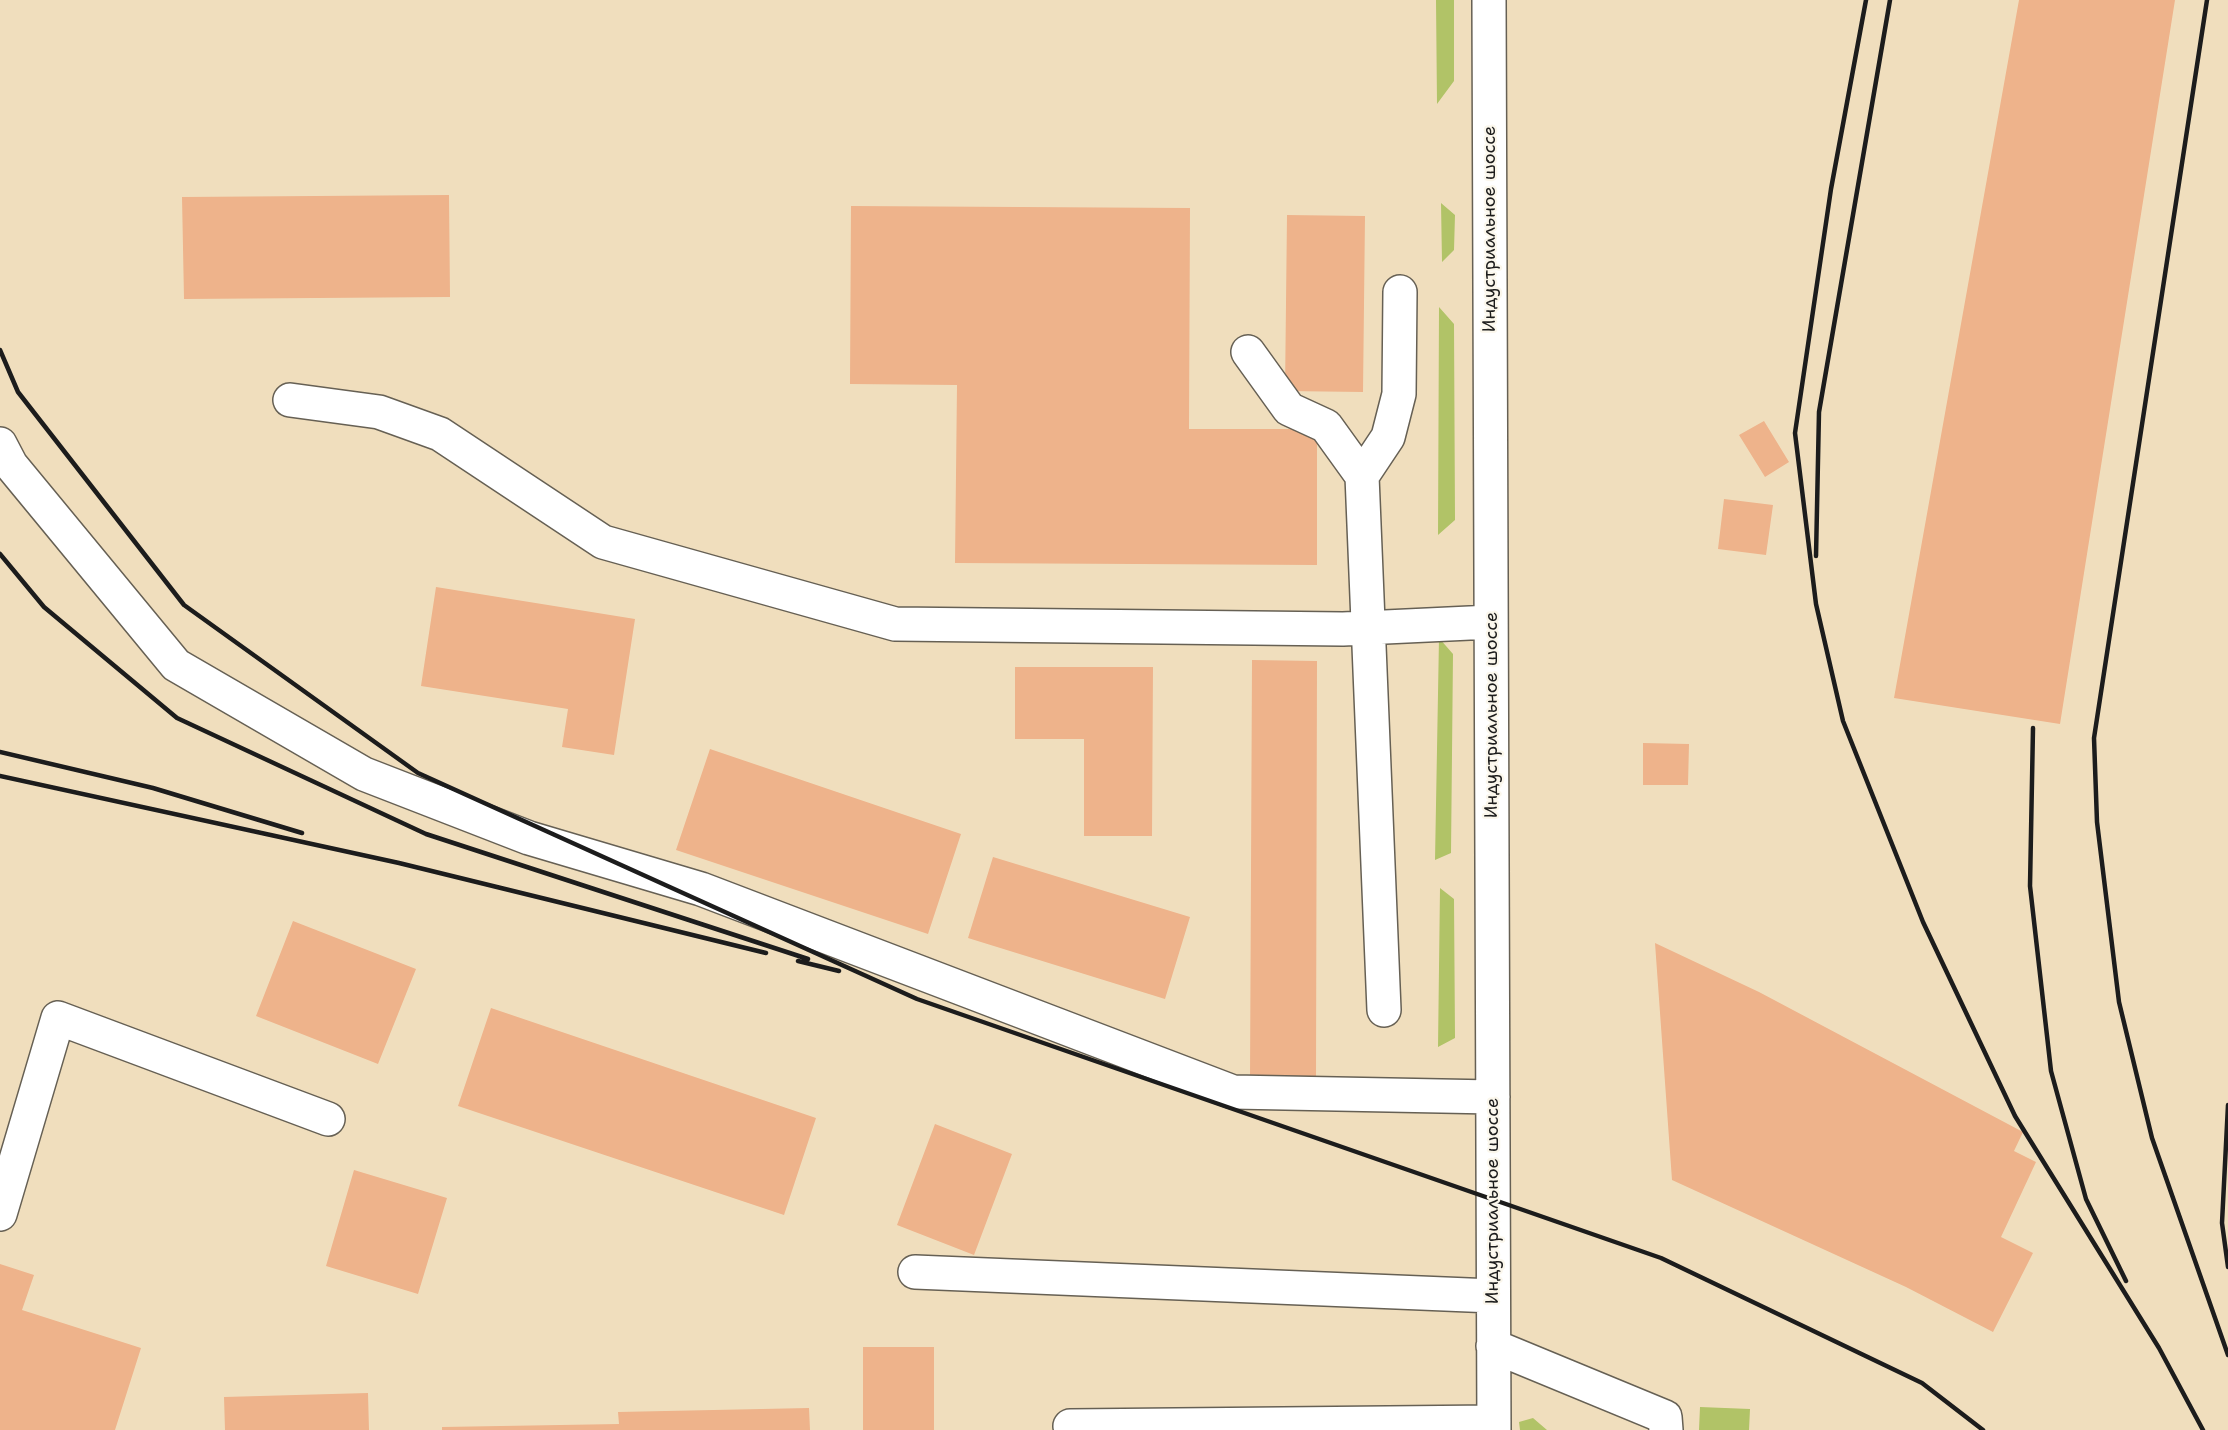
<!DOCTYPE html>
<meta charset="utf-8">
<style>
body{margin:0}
canvas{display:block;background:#f0debd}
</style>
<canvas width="2228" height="1430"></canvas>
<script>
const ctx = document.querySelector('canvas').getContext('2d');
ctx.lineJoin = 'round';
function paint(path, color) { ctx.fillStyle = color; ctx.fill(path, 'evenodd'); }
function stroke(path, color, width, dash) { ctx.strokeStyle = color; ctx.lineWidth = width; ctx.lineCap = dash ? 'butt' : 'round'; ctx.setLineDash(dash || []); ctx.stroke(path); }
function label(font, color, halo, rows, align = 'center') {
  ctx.font = font + ' "Shantell Sans",sans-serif'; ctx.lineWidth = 4.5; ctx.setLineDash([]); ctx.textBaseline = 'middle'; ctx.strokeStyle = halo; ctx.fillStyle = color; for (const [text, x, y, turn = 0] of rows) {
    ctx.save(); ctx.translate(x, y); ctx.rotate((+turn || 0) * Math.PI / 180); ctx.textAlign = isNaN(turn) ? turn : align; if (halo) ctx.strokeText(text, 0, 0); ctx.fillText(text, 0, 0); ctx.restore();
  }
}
paint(new Path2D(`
 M1436 0H1454V81L1437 104Z
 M1441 203 1455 215 1454 250 1442 262Z
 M1439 307 1454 324 1455 520 1438 535Z
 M1439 638 1453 654 1451 853 1435 860Z
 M1440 888 1454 899 1455 1038 1438 1047Z
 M1700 1407 1750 1409 1749 1430H1699Z
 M1533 1418 1547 1430H1520L1519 1422Z`), '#b1c367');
paint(new Path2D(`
 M2019 0H2175L2060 724 1894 698Z
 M449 195 450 297 184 299 182 197Z
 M851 206 1190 208 1189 429H1317V565L955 563 957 385 850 384Z
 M1287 215 1365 216 1363 392 1285 391Z
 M1764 421 1789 462 1765 477 1739 435Z
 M1724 499 1773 505 1766 555 1718 549Z
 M436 587 635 619 614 755 562 747 568 709 421 686Z
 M1252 660 1317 661 1316 1079H1250Z
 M1015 667H1153L1152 836H1084V739H1015Z
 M1643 743 1689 744 1688 785H1643Z
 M710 749 961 834 928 934 676 850Z
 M993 857 1190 917 1165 999 968 938Z
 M293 921 416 969 378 1064 256 1016Z
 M1655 943 1759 992 2023 1132 2014 1151 2036 1162 2001 1237 2033 1253 1993 1332 1906 1287 1672 1180Z
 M491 1008 816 1118 784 1215 458 1106Z
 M935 1124 1012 1154 974 1255 897 1225Z
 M354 1170 447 1198 418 1294 326 1266Z
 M0 1264 34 1275 22 1310 141 1348 115 1430H0Z
 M863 1347H934V1430H863Z
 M368 1393 369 1430H225L224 1397Z
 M809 1408 810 1430H442V1427L619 1424 618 1412Z`), '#eeb38b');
const minor = new Path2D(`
 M1489 0 1494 1430
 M1248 352 1289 409 1326 426 1362 476
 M290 400 379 412 440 434 603 542 895 624 1343 629 1491 622
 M0 444 11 465 176 665 364 774 529 838 701 889 1233 1092 1493 1097
 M1384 1010 1362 476 1388 437 1399 394 1400 292
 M0 1214 58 1018 328 1119
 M915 1272 1493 1296
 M1493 1346 1665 1417 1666 1430
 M1070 1426 1494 1422`);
stroke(minor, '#666054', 36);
stroke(minor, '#fff', 33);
stroke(new Path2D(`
 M1866 0 1831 189 1795 433 1816 604 1843 721 1923 922 2015 1116 2159 1348 2203 1430
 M2207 0 2094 738 2097 822 2119 1002 2152 1138 2228 1355
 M0 350 18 392 184 605 418 773 917 999 1661 1258 1922 1383 1983 1430
 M0 554 44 607 177 718 426 834 808 959
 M1816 556 1819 412 1890 0
 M2033 728 2030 886 2051 1071 2086 1199 2126 1281
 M0 752 153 788 302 833
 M0 776 399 863 766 953
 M798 961 839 971
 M2228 1105 2222 1223 2228 1267`), '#1c1c1c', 4.5);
label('18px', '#1c1c1c', '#fbf7ec', [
 ["Индустриальное шоссе",1490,229,-90],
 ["Индустриальное шоссе",1492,715,-90],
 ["Индустриальное шоссе",1493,1201,-90]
]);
</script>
